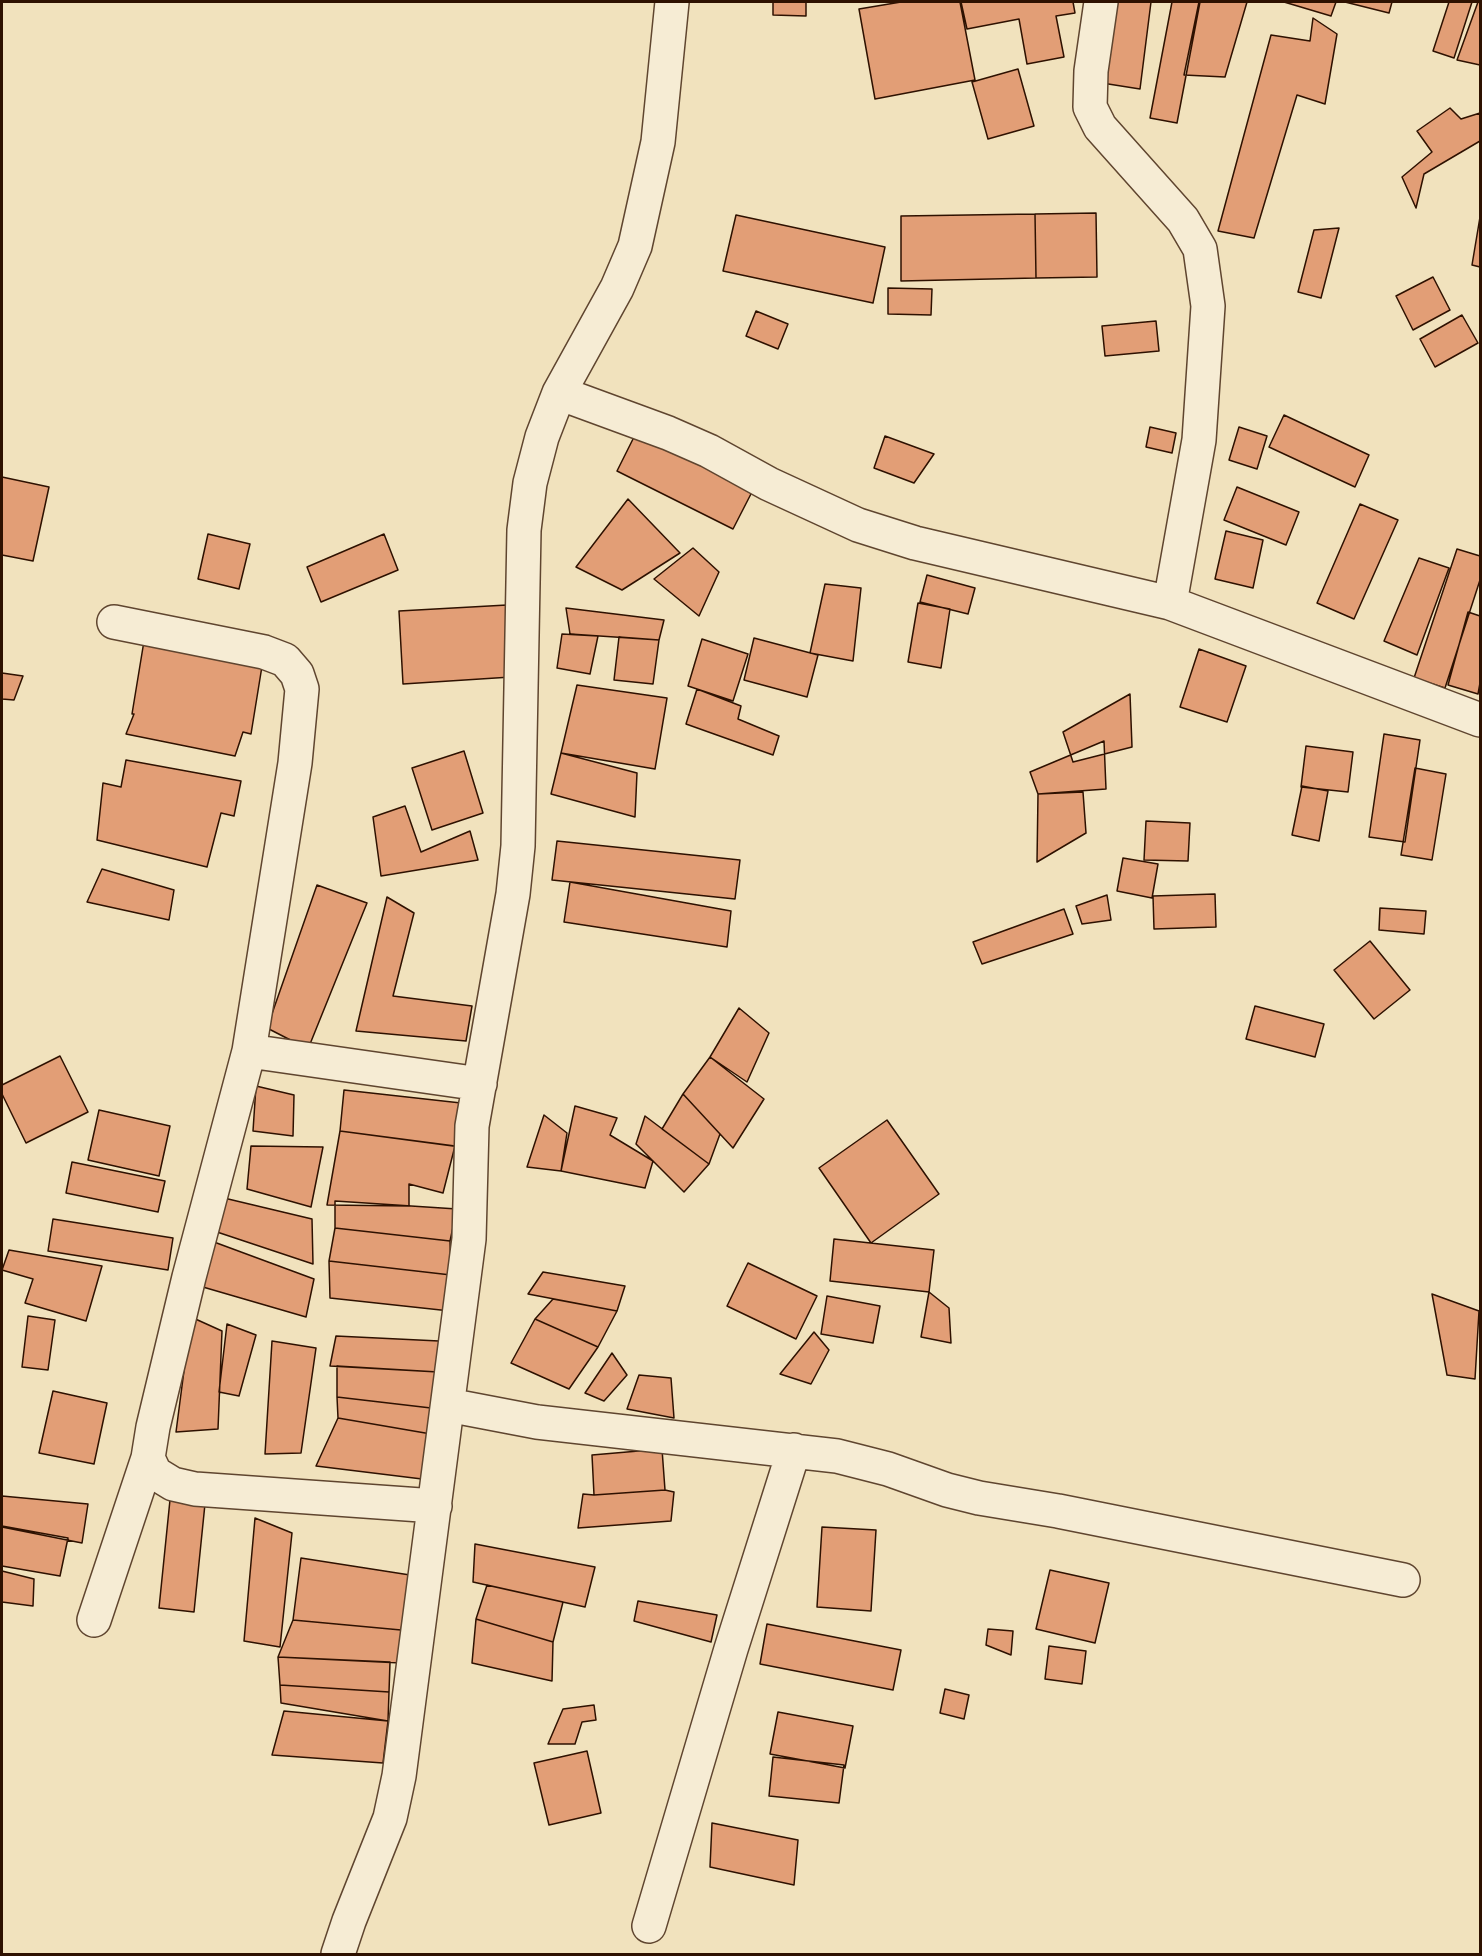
<!DOCTYPE html>
<style>
body{margin:0}
#map{position:relative;width:1482px;height:1956px;overflow:hidden;background:#f1e2bd;font-family:Alegreya,serif}
canvas{display:block}
.frame{position:absolute;inset:0;border:3px solid #2e1100;pointer-events:none}
</style>
<div id="map">
<canvas width="1482" height="1956"></canvas>
<div class="frame"></div>
</div>
<script>
const ctx = document.querySelector('canvas').getContext('2d');
ctx.lineJoin = 'round';
function paint(path, color) { ctx.fillStyle = color; ctx.fill(path, 'evenodd'); }
function stroke(path, color, width, dash) { ctx.strokeStyle = color; ctx.lineWidth = width; ctx.lineCap = dash ? 'butt' : 'round'; ctx.setLineDash(dash || []); ctx.stroke(path); }
const building = new Path2D(`
 M773 2H806V16L773 15Z
 M901 2H960L975 80 875 99 859 9Z
 M961 2H1073L1075 13 1056 16 1064 57 1027 64 1019 19 967 29Z
 M1094 2H1151L1140 89 1083 80Z
 M1172 2H1200L1177 123 1150 118Z
 M1199 2H1247L1225 77 1184 75Z
 M1284 2H1336L1331 16Z
 M1345 2H1392L1389 13Z
 M1449 2H1472L1454 58 1433 51Z
 M1478 2H1480V65L1457 60Z
 M1313 18 1337 34 1325 104 1297 95 1254 238 1218 231 1271 35 1310 41Z
 M1018 69 1034 126 988 139 972 82Z
 M1450 108 1461 119 1480 113V141L1424 174 1416 208 1402 177 1432 152 1417 131Z
 M1096 213 1097 277 1036 278 1035 214Z
 M1035 214 1036 278 901 281V216Z
 M736 215 885 247 873 303 723 271Z
 M1480 217V267L1472 265Z
 M1339 228 1321 298 1298 292 1314 230Z
 M1433 277 1450 310 1413 330 1396 296Z
 M888 288 932 289 931 315 888 314Z
 M756 311 788 324 778 349 746 336Z
 M1462 315 1478 343 1435 367 1420 339Z
 M1156 321 1159 351 1105 356 1102 326Z
 M1284 415 1369 455 1355 487 1269 447Z
 M1150 427 1176 433 1172 453 1146 447Z
 M1239 427 1267 436 1257 469 1229 460Z
 M638 429 754 488 733 529 617 471Z
 M885 436 934 454 914 483 874 468Z
 M2 477 49 487 33 561 2 555Z
 M1237 487 1299 512 1286 545 1224 520Z
 M628 499 680 553 622 590 576 567Z
 M1360 504 1398 520 1354 619 1317 603Z
 M1226 531 1263 540 1253 588 1215 579Z
 M208 534 250 544 239 589 198 579Z
 M384 534 398 570 321 602 307 567Z
 M693 548 719 572 699 616 654 579Z
 M1457 549 1480 556V580L1445 688 1414 678Z
 M1419 558 1449 568 1417 655 1384 641Z
 M927 575 975 588 968 614 920 602Z
 M825 584 861 588 853 661 810 653Z
 M918 603 950 609 941 668 908 662Z
 M507 605 511 677 403 684 399 611Z
 M566 608 664 620 659 640 570 634Z
 M1468 612 1480 616V683L1478 694 1448 685Z
 M562 634 598 636 590 674 557 668Z
 M619 637 659 640 653 684 614 680Z
 M754 638 818 655 807 697 744 680Z
 M702 639 748 654 733 701 688 686Z
 M144 641 263 660 251 734 243 732 235 756 126 734 134 714H132Z
 M1199 649 1246 666 1227 722 1180 707Z
 M2 673 23 676 14 700 2 699Z
 M577 685 667 698 655 769 561 753Z
 M697 689 741 706 738 719 779 736 773 755 686 724Z
 M1130 694 1132 747 1073 762 1063 732Z
 M1384 734 1420 740 1405 842 1369 837Z
 M1104 741 1106 789 1038 794 1030 772Z
 M1306 746 1353 752 1348 792 1301 787Z
 M464 751 483 813 432 830 412 768Z
 M561 753 637 773 635 817 551 794Z
 M126 760 241 781 234 816 221 813 207 867 97 840 103 783 121 787Z
 M1415 768 1446 774 1432 860 1401 855Z
 M1302 786 1328 791 1319 841 1292 835Z
 M1083 792 1086 833 1037 862 1038 794Z
 M405 806 421 852 470 831 478 860 381 876 373 817Z
 M1146 821 1190 823 1188 861 1144 860Z
 M557 841 740 860 735 899 552 880Z
 M1123 858 1158 864 1152 898 1117 891Z
 M102 869 174 890 169 920 87 902Z
 M570 882 731 911 727 947 564 922Z
 M317 885 367 903 308 1049 267 1028Z
 M1215 894 1216 927 1154 929 1153 896Z
 M1107 895 1111 920 1082 924 1076 906Z
 M387 897 414 913 393 996 472 1006 466 1041 356 1031Z
 M1380 908 1426 911 1424 934 1379 930Z
 M1064 909 1073 934 982 964 973 942Z
 M1370 941 1410 990 1374 1019 1334 970Z
 M1255 1006 1324 1024 1315 1057 1246 1039Z
 M739 1008 769 1033 747 1082 710 1057Z
 M60 1056 88 1112 26 1143 2 1094V1085Z
 M710 1057 764 1099 733 1148 683 1094Z
 M256 1086 294 1095 293 1136 253 1131Z
 M344 1090 470 1104 468 1148 340 1131Z
 M683 1094 720 1134 709 1164 662 1129Z
 M575 1106 617 1118 610 1135 653 1161 645 1188 561 1171Z
 M99 1110 170 1126 159 1176 88 1160Z
 M544 1115 567 1133 561 1171 527 1167Z
 M645 1116 709 1164 684 1192 636 1144Z
 M887 1120 939 1194 871 1243 819 1168Z
 M340 1131 455 1146 443 1193 409 1184V1206L327 1205Z
 M251 1146 323 1147 311 1207 247 1189Z
 M72 1162 165 1181 158 1212 66 1193Z
 M224 1198 312 1219 313 1264 211 1230Z
 M335 1201 457 1209 450 1241 335 1228Z
 M53 1219 173 1238 168 1270 48 1251Z
 M335 1228 450 1241 451 1275 329 1261Z
 M834 1239 934 1250 929 1292 830 1281Z
 M214 1242 314 1279 306 1317 196 1285Z
 M9 1250 102 1266 86 1321 25 1303 33 1279 2 1270Z
 M329 1261 451 1275 450 1311 330 1298Z
 M748 1263 817 1296 796 1339 727 1306Z
 M543 1272 625 1286 617 1311 528 1294Z
 M929 1292 949 1308 951 1343 921 1337Z
 M1432 1294 1479 1311 1475 1379 1447 1375Z
 M827 1296 880 1306 873 1343 821 1334Z
 M553 1299 617 1311 598 1347 535 1319Z
 M28 1316 55 1320 48 1370 22 1367Z
 M191 1317 222 1331 218 1429 176 1432Z
 M535 1319 598 1347 569 1389 511 1363Z
 M227 1324 256 1335 239 1396 219 1392Z
 M814 1332 829 1350 811 1384 780 1374Z
 M336 1336 439 1341 438 1372 330 1366Z
 M272 1341 316 1348 301 1453 265 1454Z
 M612 1353 627 1375 604 1401 585 1393Z
 M337 1366 438 1372 431 1408 337 1397Z
 M639 1375 671 1378 674 1418 627 1409Z
 M53 1391 107 1403 94 1464 39 1453Z
 M337 1397 431 1408V1434L338 1418Z
 M338 1418 431 1434 422 1479 316 1466Z
 M662 1449 665 1490 594 1495 592 1455Z
 M171 1490 206 1494 194 1612 159 1608Z
 M665 1490 674 1492 671 1521 578 1528 583 1494 594 1495Z
 M2 1496 88 1504 82 1543 2 1527Z
 M255 1518 292 1533 280 1647 244 1641Z
 M2 1526 68 1538 60 1576 2 1566Z
 M822 1527 876 1530 871 1611 817 1607Z
 M475 1544 595 1567 585 1607 473 1582Z
 M301 1558 410 1575 401 1630 293 1620Z
 M1050 1570 1109 1583 1095 1643 1036 1629Z
 M2 1571 34 1579 33 1606 2 1602Z
 M487 1585 563 1602 553 1642 476 1619Z
 M638 1601 717 1615 711 1642 634 1621Z
 M476 1619 553 1642 552 1681 472 1663Z
 M293 1620 401 1630V1663L278 1657Z
 M767 1624 901 1650 893 1690 760 1664Z
 M988 1629 1013 1631 1011 1655 986 1645Z
 M1049 1646 1086 1651 1082 1684 1045 1679Z
 M278 1657 390 1662 389 1692 280 1685Z
 M280 1685 389 1692 388 1721 281 1703Z
 M945 1689 969 1695 964 1719 940 1713Z
 M594 1705 596 1720 582 1722 575 1744H548L563 1709Z
 M284 1711 388 1721 383 1763 272 1755Z
 M778 1712 853 1726 845 1768 770 1754Z
 M587 1751 601 1813 549 1825 534 1763Z
 M773 1757 844 1765 839 1803 769 1796Z
 M712 1823 798 1840 794 1885 710 1867Z`);
paint(building, '#e29e76');
stroke(building, '#2e1100', 1.5);
const minor = new Path2D(`
 M1101 2 1091 71 1090 107 1100 127 1183 220 1200 249 1208 306 1199 440 1170 603
 M559 393 668 433 709 451 769 484 858 525 915 543 1170 603 1480 720
 M114 622 264 652 285 660 297 674 302 689 295 763 249 1051 189 1277 153 1427 148 1458 155 1473 173 1484 195 1489 435 1506
 M249 1051 480 1084
 M448 1405 537 1422 837 1456 888 1469 947 1490 979 1498 1058 1511 1403 1580
 M94 1620 148 1458
 M649 1926 731 1649 794 1450
 M338 1954 349 1921 390 1818 399 1776 469 1239 472 1126 513 894 518 846 524 530 530 483 542 437 559 393 617 288 635 246 658 142 672 2`);
stroke(minor, '#5f452f', 36);
stroke(minor, '#f6ecd4', 33);
</script>
